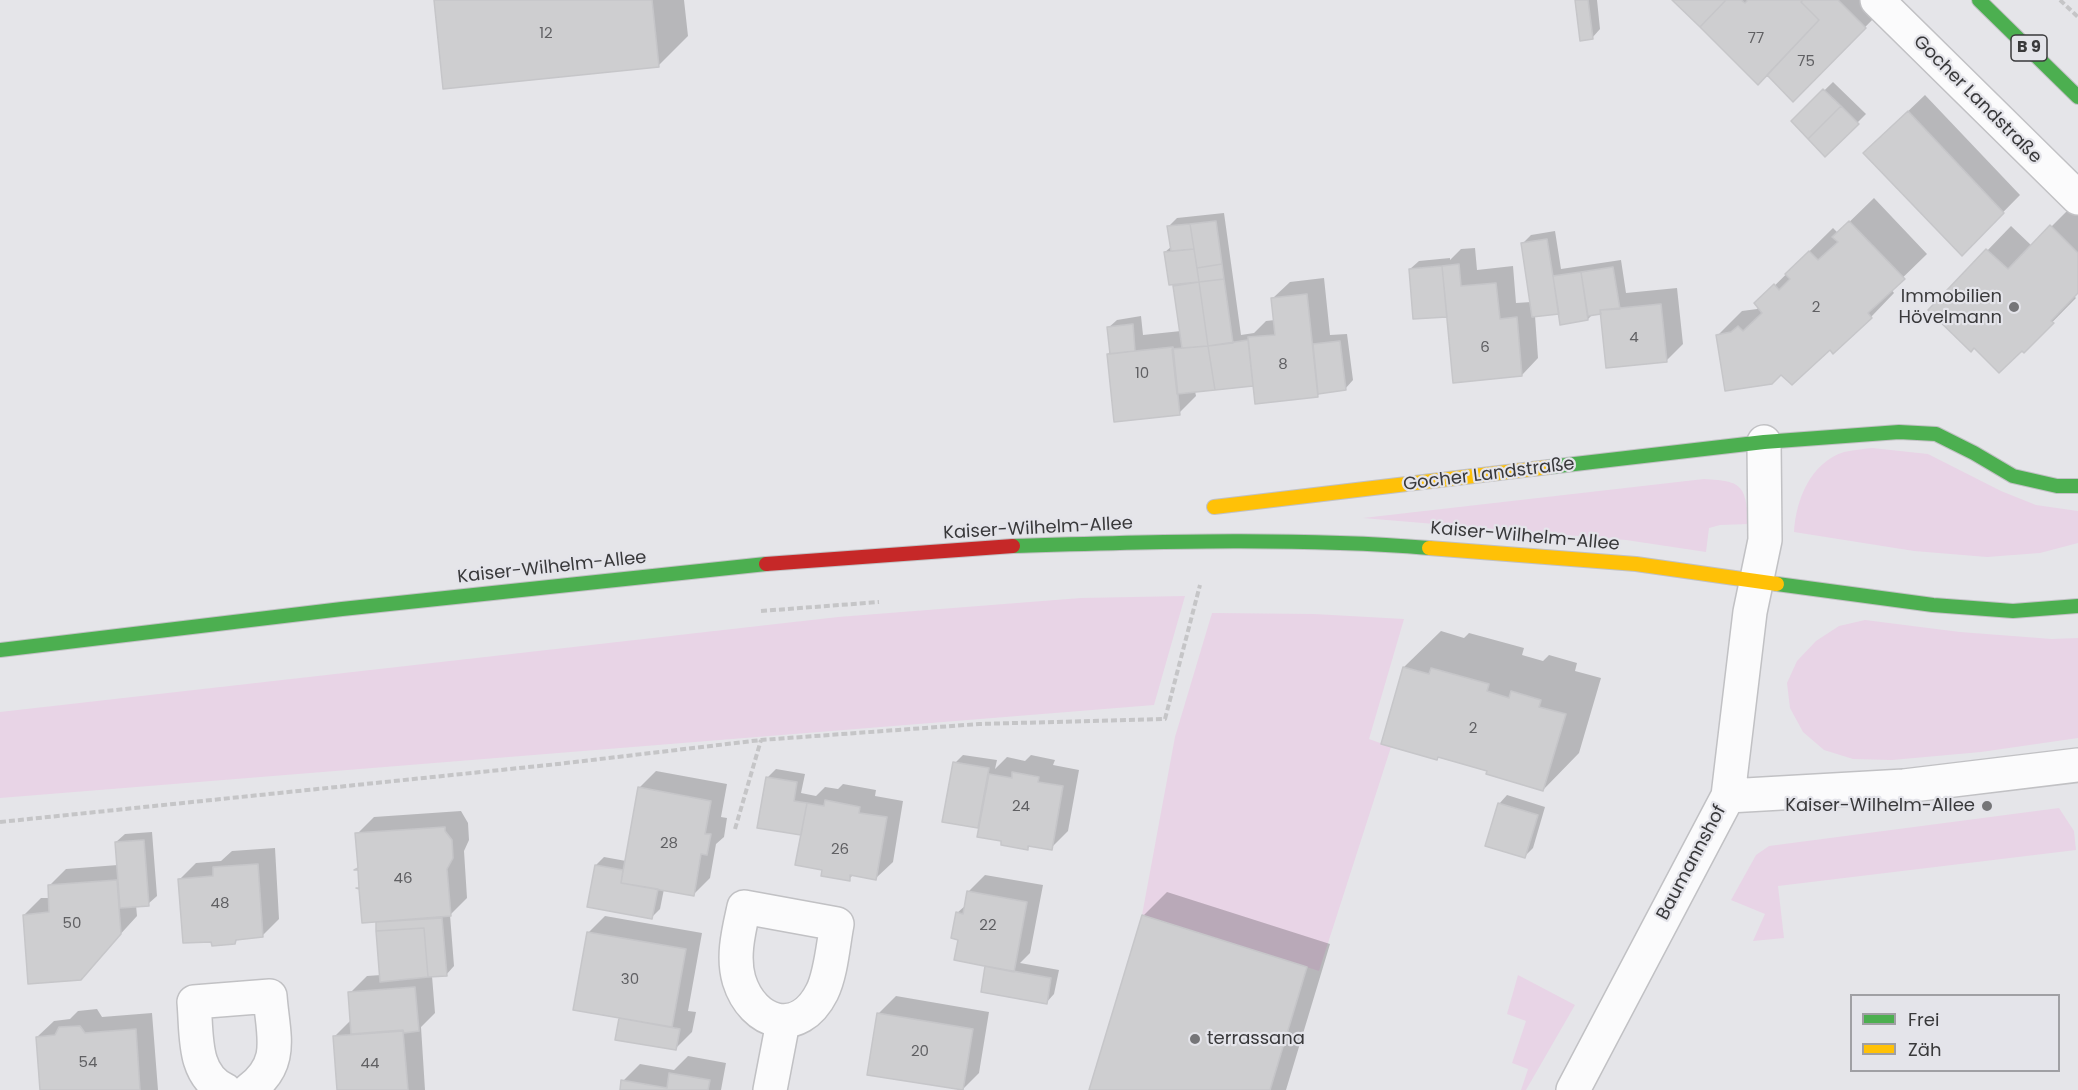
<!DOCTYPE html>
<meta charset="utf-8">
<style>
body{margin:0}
#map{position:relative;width:2078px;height:1090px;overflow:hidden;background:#e5e5e9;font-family:Poppins,sans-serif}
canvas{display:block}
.legend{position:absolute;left:1850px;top:994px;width:210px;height:78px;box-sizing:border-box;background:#e4e4ea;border:2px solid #a0a0a4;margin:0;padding:8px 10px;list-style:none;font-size:18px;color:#39393b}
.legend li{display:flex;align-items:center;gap:12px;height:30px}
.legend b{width:30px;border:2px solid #a0a0a4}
</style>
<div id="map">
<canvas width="2078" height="1090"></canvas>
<ul class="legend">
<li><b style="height:8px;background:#4caf50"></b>Frei</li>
<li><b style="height:8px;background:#ffc107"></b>Zäh</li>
</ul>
</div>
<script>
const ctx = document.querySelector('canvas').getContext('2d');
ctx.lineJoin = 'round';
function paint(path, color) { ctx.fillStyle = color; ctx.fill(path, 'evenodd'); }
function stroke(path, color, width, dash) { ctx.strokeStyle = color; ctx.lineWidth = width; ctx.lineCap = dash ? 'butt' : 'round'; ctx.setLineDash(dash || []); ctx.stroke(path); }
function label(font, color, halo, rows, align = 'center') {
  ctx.font = font + ' Poppins,sans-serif'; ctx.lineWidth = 4.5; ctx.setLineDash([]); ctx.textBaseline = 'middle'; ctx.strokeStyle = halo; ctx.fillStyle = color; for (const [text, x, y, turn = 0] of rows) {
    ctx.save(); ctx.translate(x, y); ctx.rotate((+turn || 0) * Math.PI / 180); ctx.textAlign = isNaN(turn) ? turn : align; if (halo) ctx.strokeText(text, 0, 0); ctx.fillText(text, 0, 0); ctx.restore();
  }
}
paint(new Path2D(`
 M1872 448 1928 454 2001 491 2036 505 2078 511V543L2040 553 1987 557 1914 551 1794 532C1796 500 1810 463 1844 452 1853 450 1863 449 1872 448Z
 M1704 479C1744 481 1745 486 1749 524L1720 525 1709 528 1706 552 1626 540 1363 518Z
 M1185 596 1154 705 0 798V712L838 617 1081 598Z
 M1212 613 1314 614 1404 619 1369 739 1391 747 1319 971 1142 915 1175 737Z
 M1865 620 1960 632 2052 639 2078 638V738L1981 752 1892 760 1853 759 1824 750 1803 732 1790 708 1787 683 1797 661 1816 641 1839 626Z
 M2059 808 2074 831 2076 850 1778 886 1784 938 1753 941 1765 914 1731 900 1756 855 1769 846Z
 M1518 975 1575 1005 1526 1090H1521L1528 1069 1512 1063 1526 1021 1507 1014Z`), '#e8d4e6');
paint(new Path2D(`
 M435 0H684L688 36 658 66Z
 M1576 0H1597L1600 29 1592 38Z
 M1675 0H1872L1882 10 1793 100 1767 73Z
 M1833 82 1866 114 1825 155 1793 121Z
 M1925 95 2020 195 1962 254 1882 136Z
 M1874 198 1927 254 1891 289 1894 293 1871 317 1830 348 1781 373 1718 335 1742 311 1757 309 1759 307 1756 304 1833 228 1838 233Z
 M2075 203 2078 205V292L2074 296 2076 298 2024 351 1975 346 1930 310 2011 226 2032 246Z
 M1224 213 1241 335 1254 333 1266 321 1275 320 1273 298 1290 282 1324 278 1330 335 1347 334 1353 380 1345 389 1321 392 1318 395 1254 383 1252 385 1195 391 1196 396 1179 413 1108 354 1111 351 1108 328 1117 320 1141 316 1143 335 1181 331 1174 286 1178 283 1165 252 1172 246 1169 226 1177 218Z
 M1555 231 1561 269 1621 260 1626 293 1677 288 1683 344 1666 361 1602 312 1593 314 1588 319 1560 312 1535 316 1538 358 1522 375 1448 313 1410 269 1419 261 1450 258V260L1461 249 1475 248 1477 270 1513 266 1516 303 1531 302 1522 244 1531 235Z
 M1441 631 1464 638 1469 633 1524 648 1522 655 1543 661 1549 655 1577 663 1575 671 1601 678 1579 753 1543 790 1439 755 1383 743 1404 667Z
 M963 755 997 760 995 769 1007 757 1025 761 1031 755 1055 760 1053 765 1079 770 1068 831 1051 848 1031 845 1027 849 1003 840 981 824 978 827 955 763Z
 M776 769 805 774 801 793 816 796 825 787 838 789 843 784 876 790 875 796 903 801 893 862 876 878 854 874 849 879 824 869 768 777Z
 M656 771 727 784 721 817 727 818 724 837 716 844 710 878 693 895 664 889 660 909 652 917 596 865 604 857 626 861 639 788Z
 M1507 795 1545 807 1533 848 1524 857 1499 804Z
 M461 811 468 823 469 840 464 851 467 898 450 915 454 966 446 975 432 976 435 1013 421 1027 425 1090H338L334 1037 352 1019 350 993 367 976 381 975 377 923 380 920 357 834 374 817Z
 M152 832 157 896 148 904 136 905 137 916 96 961 24 915 41 898H50L49 886 66 869 118 865 116 842 125 834Z
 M275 848 279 919 262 936 238 938 235 942 212 940 179 880 196 863 221 861 232 851Z
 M985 875 1043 885 1030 953 1020 963 1059 970 1054 994 1046 1003 987 965 959 939 957 913 966 905 968 892Z
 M1167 892 1330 944 1286 1090H1090L1143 916Z
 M605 916 702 933 688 1011 696 1012 692 1032 675 1049 617 1039 621 1017 588 933Z
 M896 996 989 1012 979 1073 962 1090 869 1074 879 1013Z
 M97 1009 102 1017 152 1013 158 1090H41L37 1037 54 1021 70 1019 78 1011Z
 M688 1056 726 1063 721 1090H621L623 1081 640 1064 674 1070Z`), '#0003');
const building = new Path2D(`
 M434 0H652L659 67 443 89Z
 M1575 0H1588L1593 39 1580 41Z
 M1672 0H1726L1700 27Z
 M1726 0H1741L1745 3 1748 0H1803L1801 2 1819 20 1758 85 1700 27Z
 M1803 0H1838L1866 28 1793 102 1767 75 1819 20 1801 2Z
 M1823 89 1841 106 1808 139 1791 121Z
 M1841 106 1859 124 1825 157 1808 139Z
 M1908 111 2004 213 1962 256 1863 153Z
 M1216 221 1222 264 1197 268 1190 224Z
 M1849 221 1905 279 1868 313 1872 318 1833 354 1830 350 1792 385 1781 375 1772 384 1725 391 1716 335 1731 332 1738 326 1743 331 1762 313 1754 303 1774 284 1779 290 1790 279 1785 274 1809 251 1818 260 1838 242 1832 237Z
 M1190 224 1194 249 1171 251 1167 226Z
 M2050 225 2078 253V293L2051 321 2054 323 2024 353 2022 351 1999 373 1974 348 1971 352 1928 310 1986 249 2008 269Z
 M1547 239 1559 314 1532 317 1521 243Z
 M1194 249 1199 282 1169 285 1164 252Z
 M1222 264 1224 279 1199 282 1197 268Z
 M1459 264 1461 286 1496 283 1500 319 1517 317 1522 376 1453 383 1442 266Z
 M1442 266 1447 317 1413 319 1409 269Z
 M1613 267 1620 309 1600 310 1601 314 1588 316 1581 272Z
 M1581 272 1588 320 1560 325 1553 276Z
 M1224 279 1233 343 1208 346 1199 282Z
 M1199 282 1208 346 1182 348 1173 286Z
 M1307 294 1318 397 1255 404 1248 337 1275 335 1271 298Z
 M1661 304 1667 362 1606 368 1600 310Z
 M1133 324 1135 351 1110 354 1107 327Z
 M1248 340 1253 386 1215 390 1208 346Z
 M1340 341 1346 390 1318 394 1313 344Z
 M1208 346 1215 390 1177 394 1172 349Z
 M1173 347 1180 415 1114 422 1107 354Z
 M1403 667 1429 674 1431 668 1489 684 1487 691 1509 698 1511 691 1541 700 1539 707 1566 714 1543 791 1486 774 1487 771 1438 757 1437 760 1381 744Z
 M953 762 989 768 978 828 942 822Z
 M1012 772 1039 777 1038 782 1063 786 1052 850 1028 846V850L1001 845V841L977 837 989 774 1012 778Z
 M766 777 797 782 794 801 807 803 801 835 757 828Z
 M638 787 711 801 705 834H711L707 855 701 854 694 896 621 883Z
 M825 800 860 807 859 813 887 817 876 880 850 875V881L821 876 822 870 795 865 807 803 824 806Z
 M1498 803 1538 815 1525 858 1485 846Z
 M445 827V831L452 840 453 858 447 869 451 916 362 923 359 889 356 888H359L358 870H354L358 868 355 833Z
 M144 840 149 906 120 908 115 842Z
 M258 864 263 937 236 940 235 944 212 946 211 942 183 943 178 879 213 876V867Z
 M595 865 623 870 621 883 658 889 652 919 587 907Z
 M117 880 121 934 81 980 28 984 23 915 49 912 48 885Z
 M967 891 1027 902 1014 972 954 960 958 940 951 938 956 912 963 914Z
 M1142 915 1307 967 1270 1090H1089Z
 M442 918 447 976 428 977 424 928 376 931V922Z
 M424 928 428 977 380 982 376 931Z
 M587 932 686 949 672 1027 573 1010Z
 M985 966 1051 978 1047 1004 981 992Z
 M415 987 419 1031 404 1033 403 1030 351 1034 348 992Z
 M877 1013 973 1029 963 1090 867 1075Z
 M619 1018 680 1029 676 1050 615 1040Z
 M80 1026 85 1033 136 1029 140 1090H40L36 1037 55 1035 59 1027Z
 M403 1031 408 1090H337L333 1036Z
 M669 1073 710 1080 708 1090H620L621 1080 667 1088Z`);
paint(building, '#ceced0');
stroke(building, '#c6c6c9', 1.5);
const street = new Path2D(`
 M1877 0 2078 198
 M1728 796 1904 786 2078 765
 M744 907 837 924C833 945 831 974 822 992 799 1038 753 1025 739 980 732 956 739 930 744 907Z
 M225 1090C192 1075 197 1034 194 1002L270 996C273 1036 285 1063 249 1090
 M770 1090 783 1022
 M1573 1090 1728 796 1750 612 1765 540 1764 442`);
const fast = new Path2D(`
 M1979 0 2078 97
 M1549 467 1764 442 1899 432 1936 434 1974 453 2013 476 2057 486H2078
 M1013 546C1152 542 1291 537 1429 548
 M1777 584 1933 605 2013 611 2078 606
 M0 650 342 609 766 564`);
const slow = new Path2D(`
 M1214 507 1549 467
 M1429 548 1636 564 1777 584`);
const jam = new Path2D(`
 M766 564 1013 546`);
stroke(street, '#c1c1c4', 36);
stroke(fast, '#c1c1c4', 16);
stroke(slow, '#c1c1c4', 16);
stroke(jam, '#c1c1c4', 16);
stroke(new Path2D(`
 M2060 0 2078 17
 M761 611 879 602
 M0 822 558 764 761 740 979 724 1165 719 1200 585
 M735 829 761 740`), '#c5c5c7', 4, [6, 3]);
stroke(street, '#fbfbfc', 33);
stroke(fast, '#4caf50', 14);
stroke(slow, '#ffc107', 14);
stroke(jam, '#c62828', 14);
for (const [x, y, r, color] of [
 [2014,307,6,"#757578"],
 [1987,806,6,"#757578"],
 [1195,1039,6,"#757578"]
]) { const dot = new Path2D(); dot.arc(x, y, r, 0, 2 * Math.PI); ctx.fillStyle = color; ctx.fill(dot); stroke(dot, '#e4e4ea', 2); }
label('15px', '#606063', null, [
 ["12",546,34],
 ["77",1756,39],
 ["75",1806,62],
 ["2",1816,308],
 ["4",1634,338],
 ["6",1485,348],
 ["8",1283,365],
 ["10",1142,374],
 ["2",1473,729],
 ["24",1021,807],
 ["28",669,844],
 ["26",840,850],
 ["46",403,879],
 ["48",220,904],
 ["50",72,924],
 ["22",988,926],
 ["30",630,980],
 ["20",920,1052],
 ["54",88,1063],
 ["44",370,1064]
]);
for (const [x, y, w] of [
 [2029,48,36]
]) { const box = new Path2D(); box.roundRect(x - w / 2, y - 13, w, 26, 4.5); ctx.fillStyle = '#e4e4ea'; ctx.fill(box); stroke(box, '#39393b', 1.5); }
label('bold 16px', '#39393b', null, [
 ["B 9",2029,48]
]);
label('18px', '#39393b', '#e4e4ea', [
 ["Gocher Landstraße",1977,100,45],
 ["Gocher Landstraße",1489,475,-7],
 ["Kaiser-Wilhelm-Allee",1038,529,-3],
 ["Kaiser-Wilhelm-Allee",1525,537,5],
 ["Kaiser-Wilhelm-Allee",552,568,-6],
 ["Baumannshof",1692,863,-62]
]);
label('18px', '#39393b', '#e4e4ea', [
 ["Immobilien",2002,297],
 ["Hövelmann",2002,318],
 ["Kaiser-Wilhelm-Allee",1975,806],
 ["terrassana",1207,1039,"left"]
], 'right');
</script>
